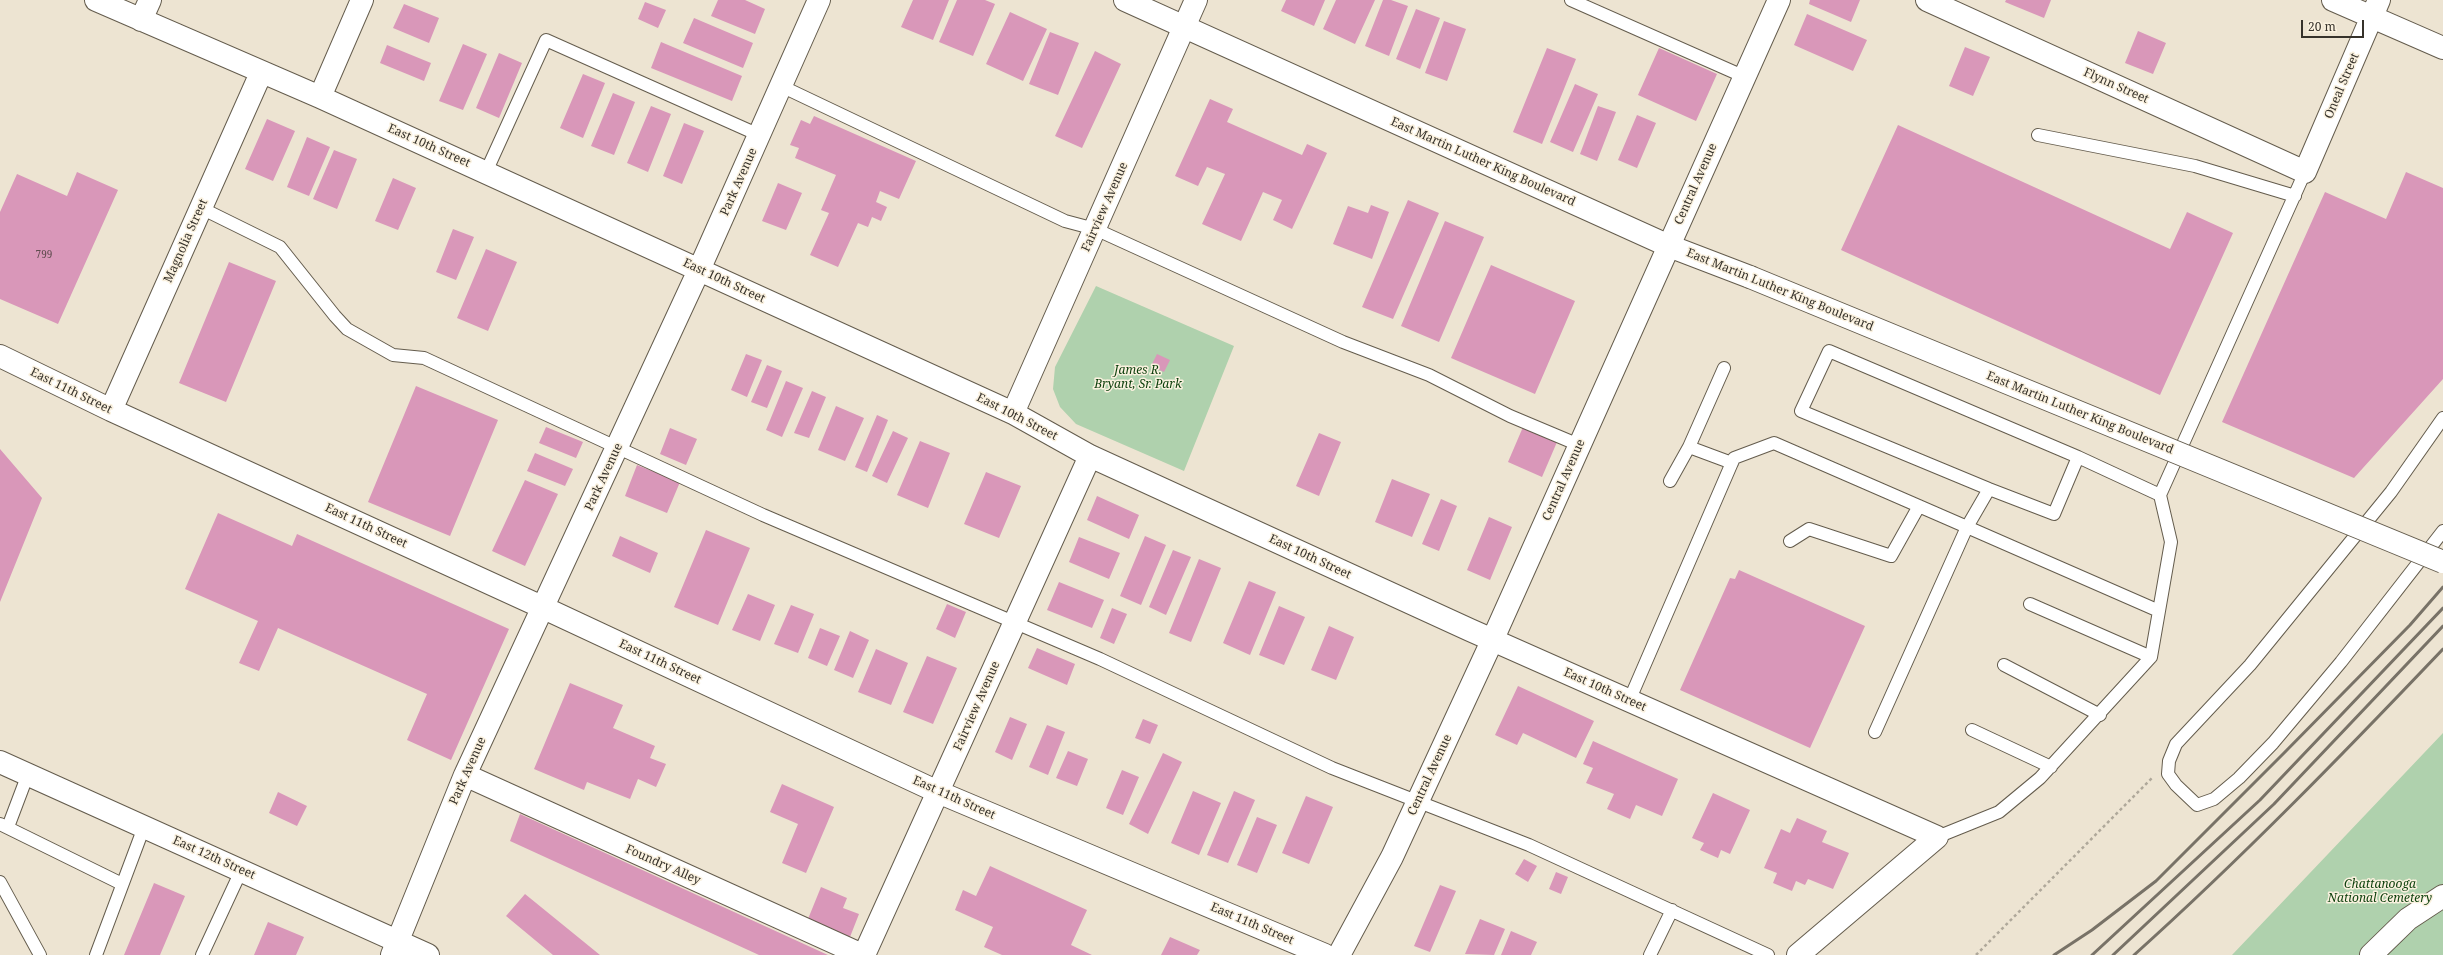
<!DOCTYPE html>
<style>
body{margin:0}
#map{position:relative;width:2443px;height:955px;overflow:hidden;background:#ede4d2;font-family:"Noto Serif",serif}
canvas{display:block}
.scale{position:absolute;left:2301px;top:20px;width:63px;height:18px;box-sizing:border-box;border:2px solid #36322b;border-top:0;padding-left:5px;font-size:12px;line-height:14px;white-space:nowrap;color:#36322b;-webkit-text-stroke:3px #faf1df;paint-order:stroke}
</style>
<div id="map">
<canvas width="2443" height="955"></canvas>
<div class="scale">20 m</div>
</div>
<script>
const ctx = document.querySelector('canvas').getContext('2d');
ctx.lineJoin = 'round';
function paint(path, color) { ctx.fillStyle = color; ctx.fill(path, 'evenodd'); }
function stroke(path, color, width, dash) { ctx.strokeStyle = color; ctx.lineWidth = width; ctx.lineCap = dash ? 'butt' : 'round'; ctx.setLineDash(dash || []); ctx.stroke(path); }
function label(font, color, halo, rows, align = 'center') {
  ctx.font = font + ' "Noto Serif",serif'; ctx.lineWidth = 3; ctx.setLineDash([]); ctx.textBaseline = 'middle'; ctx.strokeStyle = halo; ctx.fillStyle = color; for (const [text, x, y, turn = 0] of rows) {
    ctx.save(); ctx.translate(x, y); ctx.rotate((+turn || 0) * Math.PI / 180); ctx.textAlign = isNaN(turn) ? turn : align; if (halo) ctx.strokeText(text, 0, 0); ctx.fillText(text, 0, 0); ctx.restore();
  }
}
paint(new Path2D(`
 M1096 286 1234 346 1184 471 1076 424 1060 407 1053 389 1055 367Z
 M2443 733V955H2232Z`), '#afd1ad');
paint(new Path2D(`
 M718 0H745L765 9 755 34 711 16Z
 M913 0H949L933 40 901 27Z
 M957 0H985L995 4 973 56 939 42Z
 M1286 0H1325L1314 26 1281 11Z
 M1336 0H1375L1355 44 1323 29Z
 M1383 0H1391L1408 6 1389 56 1365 46Z
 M1810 0H1860L1851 22 1809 4Z
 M2006 0H2051L2044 18 2005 2Z
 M645 2 666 10 658 28 638 19Z
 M404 4 439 18 429 43 393 28Z
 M1416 9 1440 18 1420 69 1396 59Z
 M1010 12 1047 29 1023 81 986 64Z
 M1807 14 1867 40 1853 71 1794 45Z
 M694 18 753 43 743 68 683 43Z
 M1444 21 1466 29 1447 81 1425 73Z
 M2138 31 2166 43 2153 74 2125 63Z
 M1050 32 1079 43 1058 95 1029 84Z
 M661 42 742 76 732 101 651 68Z
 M463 44 487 54 463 110 439 101Z
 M387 45 431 63 424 81 380 63Z
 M1965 47 1990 57 1973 96 1949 86Z
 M1547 48 1576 59 1542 144 1513 132Z
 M1659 48 1717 74 1696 121 1638 95Z
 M1095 51 1121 64 1082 148 1055 136Z
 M499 53 522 63 499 118 476 108Z
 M583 74 605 83 583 138 560 128Z
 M1575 84 1598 94 1573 152 1550 142Z
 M613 93 635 102 614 155 591 146Z
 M1210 99 1233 109 1227 122 1302 155 1307 144 1327 153 1292 229 1273 220 1282 200 1263 192 1241 241 1202 224 1225 174 1207 167 1198 186 1175 176Z
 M651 106 671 114 648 172 627 163Z
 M1598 106 1616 112 1597 161 1580 154Z
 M1637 115 1656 123 1637 168 1618 160Z
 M814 116 916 161 899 199 880 191 876 202 887 207 881 221 872 217 868 227 858 223 838 267 810 255 829 213 821 210 836 175 795 158 799 148 790 145 801 120 810 124Z
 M267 119 295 131 273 181 245 169Z
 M684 123 704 131 682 184 663 176Z
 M1898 125 2170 249 2187 212 2233 233 2160 395 1841 250Z
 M307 137 330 147 309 196 287 187Z
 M334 150 357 159 337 209 313 199Z
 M77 172 118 190 58 324 0 299V212L17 174 67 196Z
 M2406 172 2443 188V379L2354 478 2222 422 2325 192 2386 219Z
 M393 178 416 188 398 230 375 221Z
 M778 183 802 193 786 230 762 221Z
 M1408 200 1439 213 1393 319 1362 307Z
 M1371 205 1389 212 1372 259 1333 244 1348 206 1368 213Z
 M1445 221 1484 237 1439 342 1401 326Z
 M453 229 474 237 456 280 436 272Z
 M486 249 517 262 488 331 457 318Z
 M229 262 276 281 226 402 179 383Z
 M1491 265 1575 301 1535 394 1451 358Z
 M746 354 762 360 747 397 731 390Z
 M1157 354 1170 360 1164 372 1151 366Z
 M767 365 782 371 767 408 751 402Z
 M786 381 803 388 782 437 766 430Z
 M416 386 498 420 450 536 368 502Z
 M812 391 826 397 809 438 794 433Z
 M836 406 864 418 845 461 818 450Z
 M877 415 888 420 867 472 855 467Z
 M546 427 583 442 576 458 539 443Z
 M1523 427 1557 442 1542 477 1508 462Z
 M670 428 697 439 686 465 660 454Z
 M893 431 908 438 887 483 872 476Z
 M1319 433 1341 442 1319 496 1296 486Z
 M920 441 950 453 928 508 897 495Z
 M0 449 42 498 0 602Z
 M535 453 573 469 565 486 527 471Z
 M637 465 680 482 667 513 625 496Z
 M986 472 1021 486 999 538 964 524Z
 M1392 479 1430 494 1412 537 1375 522Z
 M525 480 558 494 525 566 492 551Z
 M1097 496 1139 515 1129 539 1087 520Z
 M1441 499 1457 506 1439 551 1422 544Z
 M218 513 292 546 297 534 509 629 451 760 407 740 427 694 278 628 259 671 239 663 258 621 185 589Z
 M1489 517 1512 527 1490 580 1467 570Z
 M706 530 750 548 718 625 674 607Z
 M620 536 658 553 650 573 612 556Z
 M1145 536 1166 545 1141 605 1120 596Z
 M1079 537 1120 553 1109 579 1069 562Z
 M1173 550 1191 557 1166 615 1149 607Z
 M1199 559 1221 568 1191 642 1169 633Z
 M1739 570 1865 626 1810 748 1680 690 1730 578 1735 579Z
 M1249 581 1276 592 1250 655 1223 643Z
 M1059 582 1104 600 1092 628 1047 610Z
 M748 594 775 605 760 641 732 630Z
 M947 604 966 612 955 638 936 629Z
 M791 605 814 614 798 653 774 644Z
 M1279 606 1305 617 1284 665 1259 655Z
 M1112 608 1127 614 1114 644 1100 638Z
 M1329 626 1354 637 1336 680 1311 670Z
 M820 628 840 636 827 666 808 658Z
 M850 631 869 640 853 678 834 670Z
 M1037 648 1075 664 1067 685 1028 668Z
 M876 649 908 663 891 705 858 692Z
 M927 656 957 668 933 724 903 712Z
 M570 683 623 705 613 728 655 746 650 758 666 764 656 787 638 779 630 799 587 782 584 790 534 769Z
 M1518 686 1594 721 1576 758 1523 733 1517 745 1495 735Z
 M1010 717 1027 724 1012 760 995 752Z
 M1143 719 1158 725 1150 744 1135 738Z
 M1047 725 1065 732 1048 775 1029 767Z
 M1593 741 1678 779 1662 816 1636 805 1630 819 1607 809 1614 794 1586 783 1593 768 1583 764Z
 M1068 751 1088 759 1077 786 1056 778Z
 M1163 753 1182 762 1148 834 1129 824Z
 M1122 770 1139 777 1123 815 1106 808Z
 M782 784 834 807 806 873 782 863 798 824 770 812Z
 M1193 791 1221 803 1199 855 1171 843Z
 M1234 791 1255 800 1228 863 1207 855Z
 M278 792 307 806 297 826 269 813Z
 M1713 793 1750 810 1730 854 1721 850 1718 858 1700 850 1704 843 1692 838Z
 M1306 796 1333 807 1309 864 1282 853Z
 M520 814 828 955H759L510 841Z
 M1257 817 1277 825 1257 873 1237 865Z
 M1797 818 1827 831 1822 842 1849 853 1833 889 1808 879 1805 885 1796 881 1792 891 1773 883 1777 873 1764 868 1781 829 1790 833Z
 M1524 859 1537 866 1528 882 1515 874Z
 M990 866 1087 910 1071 945 1092 955H1002L984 947 993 927 955 910 963 890 976 896Z
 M1556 872 1568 877 1561 894 1549 889Z
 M154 883 185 896 160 955H124Z
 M1440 885 1456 891 1430 952 1414 946Z
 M821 887 847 898 843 908 859 914 850 937 808 919Z
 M525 894 600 955H553L506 916Z
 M1480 919 1505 929 1494 955 1465 954Z
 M268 922 304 937 296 955H254Z
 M1511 931 1537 942 1531 955H1501Z
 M1170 937 1200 950 1197 955H1161Z`), '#d997b9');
const lane = new Path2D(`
 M1571 0 1745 77
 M781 86 1065 221 1095 229 1343 342 1429 375 1510 416 1579 445
 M2038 135 2195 166 2295 196
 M486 172 546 40 759 135
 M201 208 280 247 335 316 347 329 393 355 424 358 763 515 1100 659 1332 768 1529 845 1768 955
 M1724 368 1689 447 1732 463
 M2443 418 2391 492 2250 665 2176 744 2169 761 2168 774 2176 785 2197 805 2214 799 2239 778 2273 743 2341 662 2443 531
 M2078 457 2054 514 1989 489 1801 411 1829 351 2078 457 2160 495 2305 172
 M1670 481 1689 447
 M1989 489 1967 527 2159 611
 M1790 541 1809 529 1891 556 1919 506
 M2030 604 2151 657
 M2004 665 2100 715
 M1629 701 1734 458 1774 443 1967 527 1875 732
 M1972 730 2051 767
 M0 824 122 884
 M8 827 28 774
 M1937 837 1999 812 2040 778 2151 657 2171 542 2160 495
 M0 882 40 955
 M96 955 144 827
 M202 955 241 871
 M1650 955 1672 910`);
const street = new Path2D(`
 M96 0 320 97 1013 413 1090 456 1470 630 1937 837 1798 955
 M1927 0 2305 172 2379 0
 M2333 0 2443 48
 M141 20 150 0
 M320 97 362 0
 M0 356 111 410 544 608 938 792 1325 955
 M111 410 261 73
 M1013 413 1196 0
 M0 762 428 955
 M465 775 862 955
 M392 955 465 775 699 270 819 0
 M864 955 1090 456
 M2371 955 2408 919 2443 896`);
const secondary = new Path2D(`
 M1339 955 1392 857 1492 641 1779 0`);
const primary = new Path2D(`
 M1125 0 1669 246 1750 277`);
stroke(lane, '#645c4d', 14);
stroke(street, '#645c4d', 24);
stroke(secondary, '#645c4d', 24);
stroke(primary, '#645c4d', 24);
stroke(new Path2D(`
 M1976 955 2152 778`), '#afa89a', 2.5, [3, 3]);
stroke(lane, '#fff', 12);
stroke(street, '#fff', 22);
stroke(secondary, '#fff', 22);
stroke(primary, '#fff', 22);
stroke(new Path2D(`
 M2054 955 2092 930 2156 881 2284 753 2410 625 2443 587
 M2092 955 2260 800 2443 608
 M2113 955 2274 804 2443 626
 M2134 955C2242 858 2343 754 2443 649`), '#787267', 3);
const primaryBridge = new Path2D(`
 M1750 277 2443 562`);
stroke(primaryBridge, '#645c4d', 24, []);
stroke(primaryBridge, '#fff', 22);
label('10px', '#5f4b4e', null, [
 ["799",44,255]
]);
label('12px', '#36322b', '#faf1df', [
 ["Flynn Street",2116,86,24],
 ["Oneal Street",2342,86,-67],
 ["East 10th Street",429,146,24],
 ["East Martin Luther King Boulevard",1483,162,24],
 ["Park Avenue",739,182,-66],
 ["Central Avenue",1696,184,-66],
 ["Fairview Avenue",1105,207,-66],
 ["Magnolia Street",186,241,-66],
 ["East 10th Street",724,281,25],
 ["East Martin Luther King Boulevard",1780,290,22],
 ["East 11th Street",71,391,26],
 ["East Martin Luther King Boulevard",2080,413,22],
 ["East 10th Street",1017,417,27],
 ["Park Avenue",604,477,-65],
 ["Central Avenue",1564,480,-66],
 ["East 11th Street",366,526,25],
 ["East 10th Street",1310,557,25],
 ["East 11th Street",660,662,25],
 ["East 10th Street",1605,690,24],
 ["Fairview Avenue",977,706,-66],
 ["Park Avenue",468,771,-66],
 ["Central Avenue",1430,775,-65],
 ["East 11th Street",954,798,24],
 ["East 12th Street",214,858,24],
 ["Foundry Alley",663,865,24],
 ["East 11th Street",1252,924,23]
]);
label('italic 12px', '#0a3e0a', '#faf1df', [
 ["James R.",1138,371],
 ["Bryant, Sr. Park",1138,385],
 ["Chattanooga",2380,885],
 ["National Cemetery",2380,899]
]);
</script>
